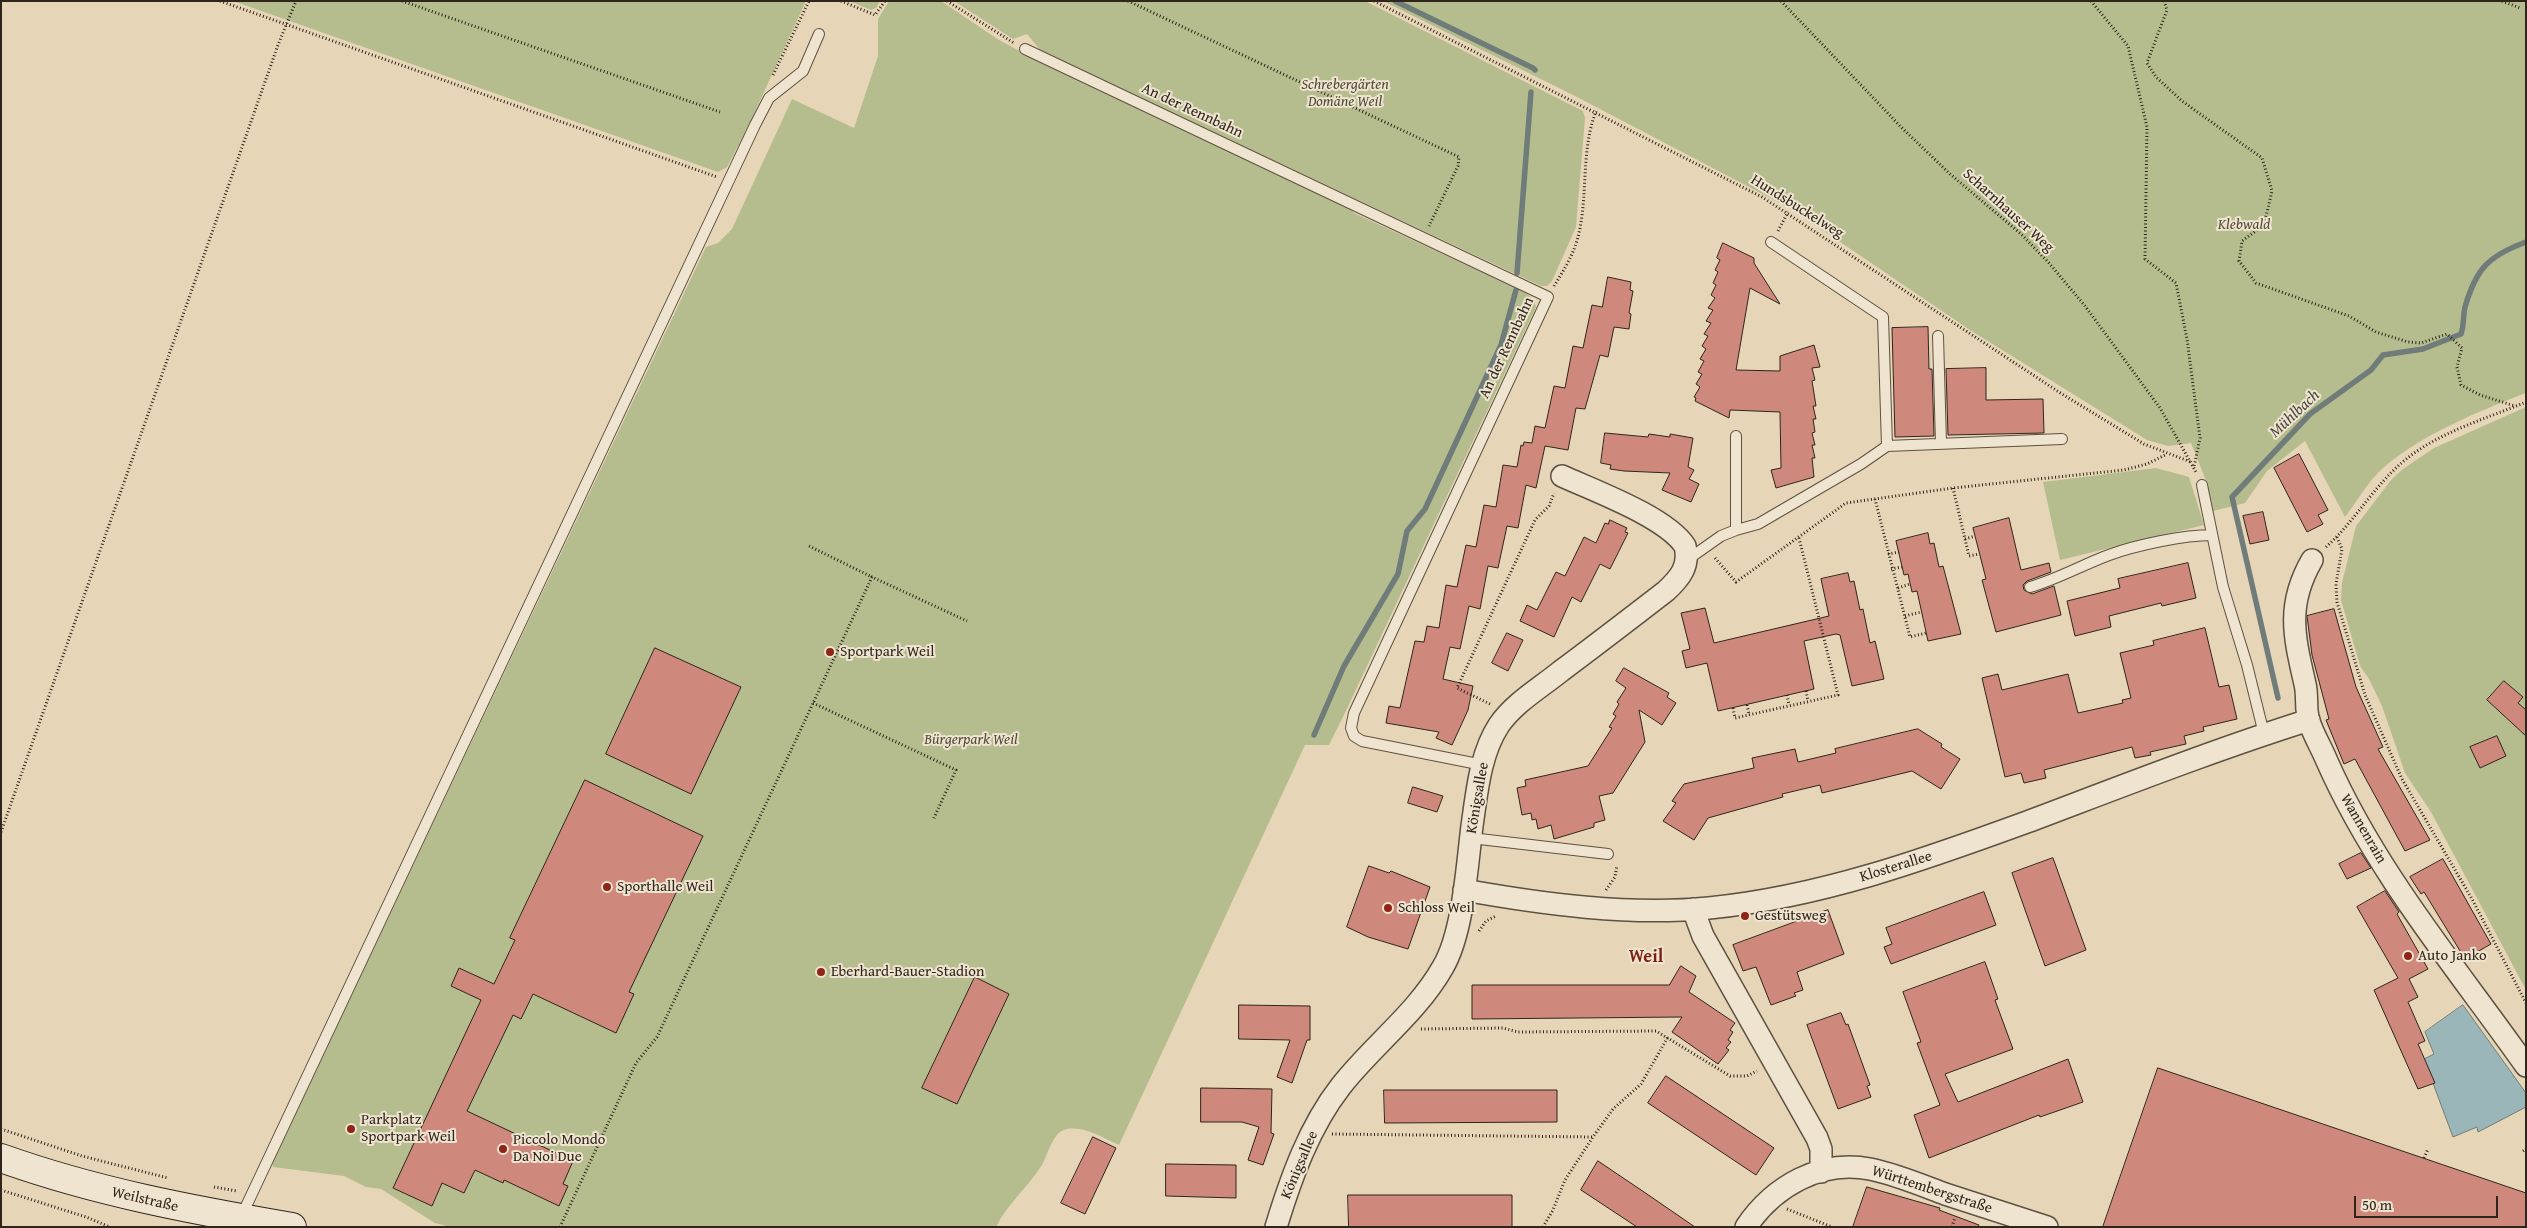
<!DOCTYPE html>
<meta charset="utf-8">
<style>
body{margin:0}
#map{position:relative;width:2527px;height:1228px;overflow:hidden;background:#e7d5b7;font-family:"Gentium Book Plus",serif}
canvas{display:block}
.frame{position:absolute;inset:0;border:2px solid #2f251b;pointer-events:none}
.scale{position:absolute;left:2354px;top:1196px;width:144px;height:22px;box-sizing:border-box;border:2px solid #2f251b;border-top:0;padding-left:6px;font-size:15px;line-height:18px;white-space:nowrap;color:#2f251b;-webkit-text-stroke:4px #efe4d0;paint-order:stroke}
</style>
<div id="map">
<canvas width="2527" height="1228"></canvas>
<div class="frame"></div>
<div class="scale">50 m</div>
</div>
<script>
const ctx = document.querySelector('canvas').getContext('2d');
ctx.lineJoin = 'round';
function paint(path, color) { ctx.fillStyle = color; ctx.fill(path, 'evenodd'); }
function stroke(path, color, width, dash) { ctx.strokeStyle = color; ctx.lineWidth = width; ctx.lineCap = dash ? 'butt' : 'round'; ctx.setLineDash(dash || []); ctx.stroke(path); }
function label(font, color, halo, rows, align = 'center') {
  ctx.font = font + ' "Gentium Book Plus",serif'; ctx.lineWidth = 4; ctx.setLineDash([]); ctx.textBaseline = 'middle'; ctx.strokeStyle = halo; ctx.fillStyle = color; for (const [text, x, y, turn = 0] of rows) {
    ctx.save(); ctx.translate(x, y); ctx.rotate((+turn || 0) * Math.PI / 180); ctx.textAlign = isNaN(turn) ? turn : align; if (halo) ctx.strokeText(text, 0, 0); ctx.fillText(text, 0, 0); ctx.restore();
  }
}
paint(new Path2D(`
 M233 1H806L745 133 727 167 718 172Z
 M849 1H880L876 8 871 10Z
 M889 1H941L999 40 1031 57 1350 208 1354 213 1520 290C1528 294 1534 298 1536 307L1343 717 1329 745H1305L1119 1145C1103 1138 1082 1124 1064 1130 1053 1133 1047 1156 1042 1165 1028 1187 1008 1203 996 1227H451L435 1223 381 1189 366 1187 344 1176 273 1167 272 1163 706 247 718 243 732 229 792 99 854 128 878 56V19Z
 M954 1H1365L1583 111 1585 118 1576 227 1552 281 1547 286H1541L1041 51 1027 34 1013 39Z
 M1383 1H2526V393C2477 412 2423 434 2383 468 2368 481 2357 502 2345 517L2305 441 2267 471 2245 503 2213 511 2205 478 2191 443 2168 446 2147 440 1970 330 1793 210 1575 96Z
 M2526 407V990L2431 812 2405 773 2382 706 2369 679 2360 666 2341 600 2342 583 2356 526 2391 480 2403 469 2434 448Z
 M2156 468 2189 477 2204 525 2060 560 2043 482Z`), '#b5bd8e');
const water = new Path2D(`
 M2463 1005 2526 1093V1107L2478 1132 2477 1127 2453 1137 2424 1059 2434 1054 2425 1032Z`);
paint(water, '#9ab6b8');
stroke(water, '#6f7c79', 1);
stroke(new Path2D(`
 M1395 1 1533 68 1535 70
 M1517 273 1531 92
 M2278 698 2232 497 2310 414 2371 370 2383 355 2423 349 2461 334C2464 326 2463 316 2465 307 2476 269 2488 256 2526 242
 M1314 735 1344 666 1398 574 1407 531 1425 509 1501 345 1516 290`), '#6f7c79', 5.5);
const building = new Path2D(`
 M1723 243 1754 258V263L1780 304 1750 288 1736 370 1780 371V356L1814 345 1820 367 1812 368 1815 380 1812 381 1816 406H1813L1816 419H1813L1815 432 1812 433 1815 445H1812L1815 458H1812L1814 477 1776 488 1771 470 1781 468 1780 412 1730 410 1729 418 1695 401 1696 398 1694 397 1700 387 1696 384 1702 374 1698 372 1704 361 1700 359 1706 349 1702 346 1708 336 1704 334 1711 323 1706 321 1713 310 1708 308 1715 298 1711 295 1716 285 1713 283 1718 272 1715 270 1720 260 1717 258Z
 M1608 277 1631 282 1630 290 1633 291 1629 313 1631 314 1629 329 1614 327 1608 357 1600 355 1585 409 1576 408 1568 450 1545 446 1536 488 1526 485 1518 528 1507 526 1498 568 1488 566 1480 609 1469 606 1460 649 1450 647 1443 679 1473 686 1468 710 1452 745 1436 738 1439 732 1386 723 1389 706 1400 708 1415 641 1424 642 1427 626 1439 628 1446 585 1457 587 1466 545 1476 547 1484 505 1496 507 1503 465 1517 467 1521 445 1523 446 1524 442 1532 443 1535 426 1545 428 1554 386 1565 388 1573 346 1583 348 1592 305 1602 307Z
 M1928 327 1929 369H1932L1934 436 1895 437 1892 328Z
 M1986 368V400L2043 399 2044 433 1948 435 1946 369Z
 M1605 433 1648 437 1649 434 1670 437V434L1693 438 1688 467 1694 470 1689 479 1699 484 1691 502 1662 490 1670 473 1624 471 1610 469 1611 465 1601 463Z
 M2299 454 2328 510 2318 515 2323 524 2307 532 2274 468Z
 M2263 512 2269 540 2250 544 2243 516Z
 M2009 518 2021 570 2049 563 2051 572 2027 581 2023 585 2024 590 2032 594 2054 586 2061 615 1996 632 1982 580 1986 579 1973 528Z
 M1610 520 1627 528 1625 532 1628 533 1610 569 1600 564 1581 602 1572 597 1554 637 1520 621 1527 605 1537 610 1556 572 1565 576 1584 537 1596 543 1605 523 1608 524Z
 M1928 533 1930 544 1934 543 1939 567 1943 566 1961 634 1928 641 1917 591 1912 592 1908 574 1904 575 1896 541Z
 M2188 563 2196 598 2162 606 2161 603 2109 616 2111 627 2075 636 2067 601 2120 588 2118 579Z
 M1848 573 1850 582 1854 581 1860 610 1863 609 1870 643 1875 641 1884 679 1852 686 1840 635 1836 634 1804 641 1814 689 1718 711 1707 663 1686 668 1682 651 1690 649 1681 613 1705 608 1714 643 1829 616 1821 579Z
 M2334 609 2356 687 2383 747 2378 749 2430 840 2405 851 2355 759 2344 764 2326 720 2329 719 2312 655 2307 616Z
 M2205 628 2219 687 2229 685 2237 719 2203 727 2204 731 2184 736 2186 744 2150 752 2151 755 2135 758 2132 747 2044 770 2046 778 2024 783 2021 773 2005 777 1982 678 1998 674 2002 690 2068 674 2078 713 2123 703 2122 700 2131 698 2120 653 2154 645 2153 641Z
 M1507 633 1523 640 1508 671 1492 663Z
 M655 648 741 687 691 794 606 754Z
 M1624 668 1669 693 1667 697 1676 703 1662 725 1639 710 1645 742 1613 793 1599 796 1605 820 1594 823V827L1554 839 1551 825 1538 829 1536 819 1532 820 1531 813 1522 815 1517 788 1526 786 1525 780 1588 766 1612 728 1609 727 1616 716 1613 714 1619 704 1617 702 1626 688 1616 681Z
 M2504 681 2523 697 2518 703 2526 710V736L2487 700Z
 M1918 729 1942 744 1941 747 1960 759 1941 789 1912 771 1822 793 1820 785 1782 794 1783 797 1708 818 1694 840 1663 821 1676 803 1672 801 1684 784 1754 768 1752 758 1795 749 1798 762 1836 753 1835 749Z
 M2497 736 2506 756 2480 768 2470 747Z
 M585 780 703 836 629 992 634 994 616 1033 533 994 521 1019 513 1015 467 1111 573 1161 563 1184 568 1186 559 1206 504 1180 503 1183 475 1170 464 1193 442 1183 432 1206 393 1188 481 1000 451 986 459 968 494 984 515 940 510 938Z
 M1413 787 1443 796 1437 812 1408 803Z
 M2361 853 2371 868 2347 879 2339 864Z
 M2053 858 2086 950 2045 966 2012 873Z
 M2443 859 2491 944 2465 959 2424 892 2421 894 2410 877Z
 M1369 866 1389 873 1391 871 1430 887 1408 949 1368 937 1347 927Z
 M2385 891 2399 912 2397 914 2428 969 2409 979 2418 997 2408 1002 2425 1041 2418 1044 2435 1083 2418 1089 2374 990 2398 978 2357 907Z
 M1984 892 1996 925 1891 964 1884 947 1892 944 1886 928Z
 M1828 910 1844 954 1797 972 1803 990 1794 993 1796 996 1771 1005 1756 967 1743 971 1733 945Z
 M1985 962 1998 999 1995 1000 2013 1049 1945 1074 1958 1102 2068 1059 2083 1102 2040 1117 2039 1115 1929 1158 1914 1115 1940 1105 1917 1043 1921 1042 1903 992Z
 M1681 966 1696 976 1689 992 1735 1023 1730 1030 1733 1032 1728 1040 1731 1042 1726 1048 1729 1050 1718 1064 1672 1032 1682 1017 1472 1019V985H1669Z
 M975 977 1009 994 957 1104 922 1088Z
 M1239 1005 1310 1006V1040H1307L1292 1083 1277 1077 1290 1040 1239 1039Z
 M1841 1013 1846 1025 1848 1024 1870 1085 1867 1086 1871 1097 1838 1109 1807 1025Z
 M2158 1068 2526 1193V1227H2103Z
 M1666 1076 1774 1148 1756 1175 1648 1103Z
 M1201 1088 1272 1089 1271 1133 1274 1134 1263 1165 1248 1160 1259 1127 1242 1122H1201Z
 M1384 1090H1557V1122L1385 1123Z
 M1093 1137 1116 1148 1085 1214 1061 1203Z
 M1598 1161 1644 1192 1695 1227H1637L1581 1190Z
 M1166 1164 1236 1165V1198L1166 1196Z
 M1867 1187 1940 1208 1939 1210 1979 1225 1978 1227H1853Z
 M1348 1195H1512V1227H1349Z`);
paint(building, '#ce887c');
stroke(building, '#2f251b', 1);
const service = new Path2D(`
 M1025 49 1548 297 1354 713 1351 728 1354 736 1362 741 1483 765
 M1938 336 1941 443
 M1887 446 2062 439
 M2202 485 2223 587 2247 665 2264 734
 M1736 530 1758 524 1861 464 1887 446 1883 317 1771 242
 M1687 560 1721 536 1736 530V436
 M2030 587C2058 579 2082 565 2109 555 2136 545 2184 535 2212 535
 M1471 838 1608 854
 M241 1217 755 125 769 98 803 71 819 34`);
const minor = new Path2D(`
 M2312 560C2286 605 2294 636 2305 684 2308 696 2305 710 2309 721 2313 734 2321 747 2326 759 2375 871 2456 967 2526 1066
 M1464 890C1542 904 1630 916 1709 908 1820 897 1923 860 2027 822 2120 787 2214 750 2309 720
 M1693 909 1703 936 1817 1138 1821 1149V1172
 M1276 1227C1291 1178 1309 1127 1341 1086 1373 1045 1417 1013 1443 967 1463 933 1467 867 1472 826 1477 792 1480 754 1499 725 1514 703 1540 688 1561 671 1596 645 1631 618 1666 591 1680 578 1690 566 1685 546 1666 517 1595 491 1562 476
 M1746 1227C1773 1187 1820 1159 1870 1169 1895 1174 1921 1185 1945 1194 1979 1205 2013 1216 2047 1227`);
const secondary = new Path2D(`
 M1 1158C96 1192 193 1210 292 1227`);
stroke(service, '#5d5142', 12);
stroke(minor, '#5d5142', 24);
stroke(secondary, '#2f251b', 30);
stroke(new Path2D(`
 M220 1 717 177
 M402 1 720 112
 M841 1 875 15 885 1
 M947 1 1014 43
 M1128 1 1459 157 1458 166 1429 226
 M1374 1 1762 197 2062 394 2144 444 2191 462
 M1781 1 1901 127 1950 174 2021 234 2049 263 2085 306 2160 408 2196 472
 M2091 1 2128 46 2147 127 2145 259 2176 283 2187 339 2200 438 2194 467
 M2164 1 2167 10 2147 63 2156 77 2182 101 2262 158 2272 191 2264 225 2242 241 2239 261 2256 283 2349 316 2376 332 2408 342 2421 343 2447 334 2462 348 2457 367 2461 385 2480 395 2515 406
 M2502 1 2520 8
 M773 75 809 1
 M1778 231 1788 212
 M1554 286C1564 270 1575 252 1579 233 1588 193 1581 150 1596 111
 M1953 488 1969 556 1979 554
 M1875 499 1910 637 1926 633
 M2337 537 2342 549 2336 584 2337 602 2365 695 2402 779 2472 899 2526 1003
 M1965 539 1975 536
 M809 546 872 577
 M2326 547C2353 523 2371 491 2397 467 2432 434 2483 420 2526 402
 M1888 554 1899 552
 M1715 558 1736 582 1846 503 1953 488 2124 470 2147 464 2167 454
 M1891 569 1902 567
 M1898 588 1910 584
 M1905 616 1921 612
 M1806 691 1808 701
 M1787 695 1789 705
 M813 703 956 770 933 820
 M1490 704 1457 688 1535 520 1549 506 1554 493
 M1747 705 1749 714
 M1733 708 1735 718 1838 695 1799 538
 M1 832 278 45 296 1
 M1606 890 1615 877 1617 865
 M1479 931 1486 921 1496 916
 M1421 1029 1503 1028 1518 1032 1656 1031 1730 1076H1747L1757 1071
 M1 1129 82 1156 168 1178
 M1332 1134 1593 1137
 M2523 1151 2526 1149
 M2424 1158 2428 1149
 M214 1187 237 1191
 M1 1190 86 1217 110 1227
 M1787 1209 1832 1227
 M560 1227 636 1063 657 1037 872 577 967 621
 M1543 1227 1553 1210 1565 1180 1593 1137 1613 1109 1641 1084 1668 1037
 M1952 1227 1955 1217`), '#2f251b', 3, [1, 2.5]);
stroke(service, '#efe4d0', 10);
stroke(minor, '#efe4d0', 21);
stroke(secondary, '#efe4d0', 28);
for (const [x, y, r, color] of [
 [830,652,5,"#8f2418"],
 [607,887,5,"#8f2418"],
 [1388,908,5,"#8f2418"],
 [1745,916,5,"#8f2418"],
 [2408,956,5,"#8f2418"],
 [821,972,5,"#8f2418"],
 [351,1129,5,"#8f2418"],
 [503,1149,5,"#8f2418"]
]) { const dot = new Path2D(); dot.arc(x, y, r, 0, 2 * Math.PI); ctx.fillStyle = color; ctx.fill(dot); stroke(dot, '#efe4d0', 2); }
label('italic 15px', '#504b38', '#efe4d0', [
 ["Schrebergärten",1345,85],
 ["Domäne Weil",1345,102],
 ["Klebwald",2244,225],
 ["Bürgerpark Weil",971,740]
]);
label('15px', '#2f251b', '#efe4d0', [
 ["An der Rennbahn",1192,111,25],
 ["Hundsbuckelweg",1797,207,32],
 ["Scharnhauser Weg",2008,211,42],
 ["An der Rennbahn",1507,348,-65],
 ["Königsallee",1478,798,-80],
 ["Wannenrain",2363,829,60],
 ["Klosterallee",1896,867,-17],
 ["Königsallee",1300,1165,-67],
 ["Württembergstraße",1932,1190,18],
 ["Weilstraße",145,1200,13]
]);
label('15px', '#2f251b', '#efe4d0', [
 ["Sportpark Weil",840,652],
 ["Sporthalle Weil",617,887],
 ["Schloss Weil",1398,908],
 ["Gestütsweg",1755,916],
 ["Auto Janko",2418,956],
 ["Eberhard-Bauer-Stadion",831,972],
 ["Parkplatz",361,1120],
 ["Sportpark Weil",361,1137],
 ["Piccolo Mondo",513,1140],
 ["Da Noi Due",513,1157]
], 'left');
label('italic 16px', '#4a4942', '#efe4d0', [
 ["Mühlbach",2295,414,-43]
]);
label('bold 18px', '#7a1f14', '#efe4d0', [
 ["Weil",1646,957]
]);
</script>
